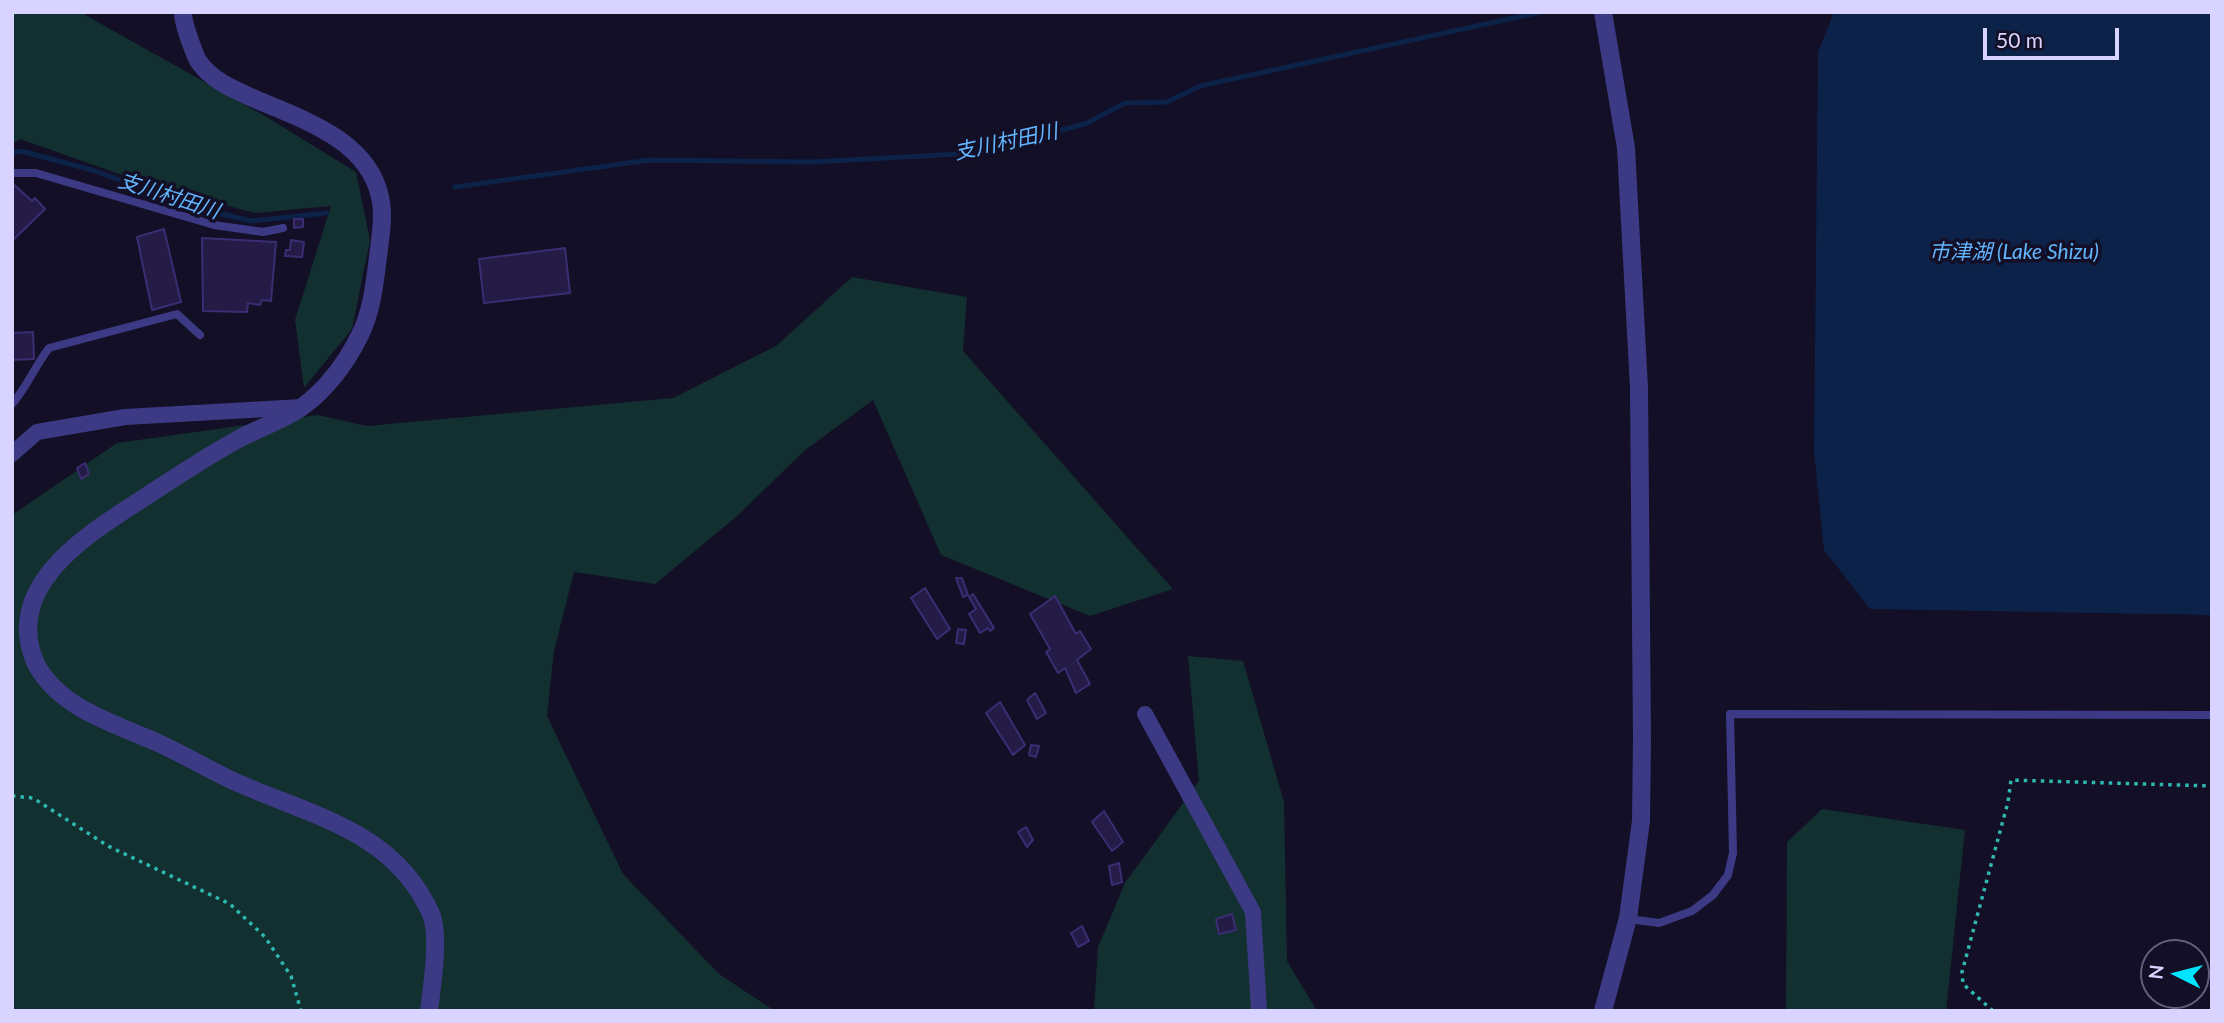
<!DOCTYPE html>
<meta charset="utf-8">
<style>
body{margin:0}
#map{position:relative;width:2224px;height:1023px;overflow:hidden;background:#130f26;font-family:Lato,sans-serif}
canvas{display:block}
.frame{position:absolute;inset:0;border:14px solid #d9d4ff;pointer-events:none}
.north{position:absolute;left:2140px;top:939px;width:70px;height:70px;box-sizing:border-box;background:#130f26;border:2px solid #625e7d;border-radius:50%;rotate:276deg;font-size:19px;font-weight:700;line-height:28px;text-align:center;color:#d9d4ff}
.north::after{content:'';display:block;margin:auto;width:24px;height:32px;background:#00e5ff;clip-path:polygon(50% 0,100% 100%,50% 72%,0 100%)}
.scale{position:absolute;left:1983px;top:28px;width:136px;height:32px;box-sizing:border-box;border:4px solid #d9d4ff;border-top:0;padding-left:9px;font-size:21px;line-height:24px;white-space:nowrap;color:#d9d4ff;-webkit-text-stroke:5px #130f26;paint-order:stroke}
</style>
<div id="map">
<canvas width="2224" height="1023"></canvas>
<div class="frame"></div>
<div class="north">N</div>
<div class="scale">50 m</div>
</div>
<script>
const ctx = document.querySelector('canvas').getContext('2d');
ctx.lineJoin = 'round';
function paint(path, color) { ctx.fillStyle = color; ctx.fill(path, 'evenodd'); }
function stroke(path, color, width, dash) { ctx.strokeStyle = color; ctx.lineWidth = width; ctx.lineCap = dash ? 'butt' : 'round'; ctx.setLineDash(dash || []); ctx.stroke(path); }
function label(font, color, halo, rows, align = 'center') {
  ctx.font = font + ' Lato,"Noto Sans JP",sans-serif'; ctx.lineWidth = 7; ctx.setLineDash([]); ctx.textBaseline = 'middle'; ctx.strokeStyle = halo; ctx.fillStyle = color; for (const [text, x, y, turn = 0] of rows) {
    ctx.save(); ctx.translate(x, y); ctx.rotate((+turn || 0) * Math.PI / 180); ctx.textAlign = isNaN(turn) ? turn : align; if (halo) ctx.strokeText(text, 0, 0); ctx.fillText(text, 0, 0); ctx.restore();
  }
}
paint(new Path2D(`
 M12 12H80L265 116 356 172 370 240 352 329 304 388 295 320 331 206 255 213 156 187 20 139 12 144Z
 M852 277 967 297 963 351 1173 589 1090 616 941 555 873 400 804 451 735 518 655 584 574 572 554 651 547 716 623 874 719 974 775 1011H12V515L117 443 317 415 367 426 673 398 776 346Z
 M1188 656 1243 661 1284 802 1287 961 1317 1011H1094L1098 947 1125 883 1199 781Z
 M1822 809 1965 830 1946 1011H1786L1787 842Z`), '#12302f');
paint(new Path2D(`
 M1834 12H2212V615L1870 609 1824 550 1814 451 1818 52Z`), '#0c2248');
stroke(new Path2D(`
 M12 153 21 151 92 170 198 208 251 221 327 213
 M455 187 650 160 812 162 959 154 1010 145 1087 123 1125 103 1167 102 1200 86 1541 12`), '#0c2248', 5);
const building = new Path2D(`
 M12 183 32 201 35 198 45 209 12 241Z
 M294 219H303V227L294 228Z
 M164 229 181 302 152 310 137 237Z
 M202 238 276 242 271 301 262 300 260 305 248 303 247 312 203 311Z
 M291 240 304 242 302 257 285 256 286 250H290Z
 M565 248 570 293 484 303 479 259Z
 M33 332 34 359 12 360V333Z
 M85 463 89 474 81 479 77 468Z
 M956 578H962L968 595 963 597Z
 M925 588 950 629 937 639 911 598Z
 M973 594 994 628 990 631 988 628 980 633 969 614 976 609 969 597Z
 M1055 596 1076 634 1080 631 1091 649 1077 660 1090 684 1076 693 1065 668 1058 673 1046 652 1050 649 1030 614Z
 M958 629 966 630 964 644 956 643Z
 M1035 693 1046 713 1037 719 1027 700Z
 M1000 702 1025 745 1013 755 986 713Z
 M1031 745 1039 746 1036 757 1029 755Z
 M1104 811 1123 842 1112 851 1092 822Z
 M1026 827 1033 840 1027 847 1018 832Z
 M1119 863 1122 882 1112 885 1109 866Z
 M1232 914 1236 930 1219 934 1216 919Z
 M1082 926 1089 941 1078 947 1071 933Z`);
paint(building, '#241b47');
stroke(building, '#3b2d73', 2);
stroke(new Path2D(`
 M12 796 33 798 108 846 230 904 265 937 291 976 301 1011
 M1993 1011 1963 984 1962 972 2008 802 2011 780 2212 786`), '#2fb8b0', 3.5, [3.5, 5]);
stroke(new Path2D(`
 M12 173H36L214 225 263 232 283 228
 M12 404C27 387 35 366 49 348L177 314 200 335
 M1629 919 1659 923 1692 911 1713 895 1728 875 1733 853 1730 714 2212 715`), '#3d3a85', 8);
stroke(new Path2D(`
 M12 454 37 432 125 417 302 407
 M1145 714 1253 912 1259 1011`), '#3d3a85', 16);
stroke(new Path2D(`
 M183 12C183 23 187 31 190 41 193 48 195 56 199 62 212 81 235 90 255 99 302 119 368 140 380 197 384 214 381 232 379 249 375 279 373 310 359 337 346 363 326 390 302 407 282 421 256 429 235 441 202 459 170 481 139 501 85 536 0 588 37 666 61 707 107 721 149 739 176 750 202 766 229 779 306 815 393 828 431 914 440 935 432 987 429 1011
 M1603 12 1626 148 1639 388 1642 739 1641 821 1628 918 1603 1011`), '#3d3a85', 18);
label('italic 21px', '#62b6ff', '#130f26', [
 ["支川村田川",1006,142,-12],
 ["支川村田川",169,196,18],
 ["市津湖 (Lake Shizu)",2014,252]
]);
</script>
